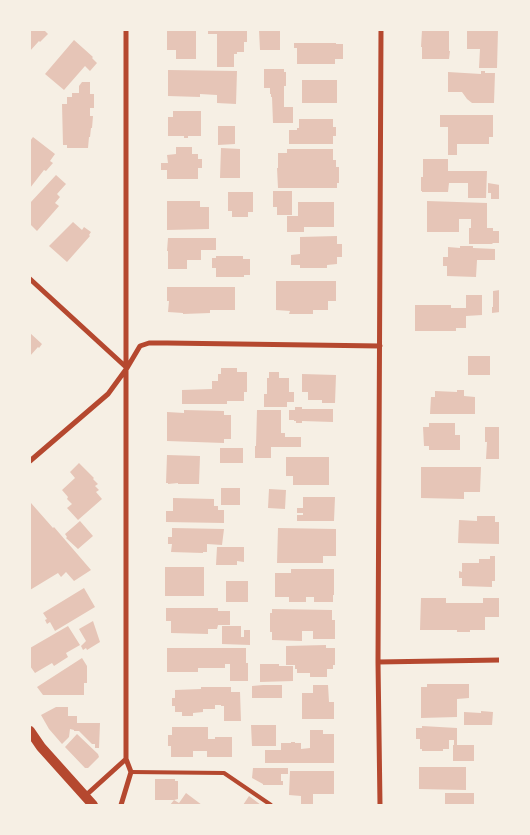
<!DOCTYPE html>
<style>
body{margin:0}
#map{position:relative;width:530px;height:835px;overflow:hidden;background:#f6efe4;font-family:"Exo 2",sans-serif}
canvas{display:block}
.frame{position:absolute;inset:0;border:31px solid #f6efe4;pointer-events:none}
</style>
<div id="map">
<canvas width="530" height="835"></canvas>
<div class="frame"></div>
</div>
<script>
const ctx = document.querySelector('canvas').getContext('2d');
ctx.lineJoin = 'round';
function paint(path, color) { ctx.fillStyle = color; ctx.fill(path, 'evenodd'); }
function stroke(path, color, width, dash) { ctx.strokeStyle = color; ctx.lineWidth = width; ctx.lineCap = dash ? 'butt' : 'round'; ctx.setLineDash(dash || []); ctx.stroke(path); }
paint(new Path2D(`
 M30 30H44L48 34 40 42 39 41 30 51Z
 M167 30H196V59H176V50H167Z
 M208 30H247V42H244V52H237V54H234V67H217V34H208Z
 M259 30H280V50H260Z
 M422 30H449V51H450L449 59H422V47H421Z
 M467 30H498L497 68H479L480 49H467Z
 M74 40 93 57 92 58 97 63 90 71 85 66 64 90 45 74Z
 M294 43H336V44H343V59H335V64H297V48H294Z
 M264 69H284V72H286V86H284V107H293V123H273L272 97H271V94H270V88H264Z
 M168 70 237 71 236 104 217 103V95L200 94V97L168 96Z
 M481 71H485V73H495L494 103H472L467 99 462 92H448V72L481 74Z
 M302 80H337V103H302Z
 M82 82H90V94H94V108H90V116H93L92 128H91L90 137H89L88 148H67V145H63L62 104H67V97H72V93H79V86Z
 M173 111H201V136H188V138H184V136H168V117H173Z
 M440 115H493V137H489V144H457V155H448V127H440Z
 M299 119H333V127H336V136H333V144H289V130H297V128H299Z
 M218 126H235V144L218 145Z
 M33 137 55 154 50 161 53 163 46 171 44 170 30 188V141Z
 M176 147H192V154H198V159H202V168H198V179H167V170H161V163H168L167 155 176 154Z
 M221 148 240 149V178H220Z
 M287 149H333V160H336V167H339V183H337V188H278L277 168H278V153H287Z
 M423 159H448V171H487L486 198H468V183H449L448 192H422V191H421V177H423Z
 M56 175 66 184 57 194 60 197 55 203 59 206 37 231 30 224V203Z
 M488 183 500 185V199H491V193H488Z
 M273 191H292V215H277V207H273Z
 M228 192H253V212H248V217H232V211H228Z
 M167 201H200V207H209V229L167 230Z
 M427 201 487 203V228H493V231H500V243H492L493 244H469V228H471V219H459V232H427Z
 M298 202H334V227H304V232H287V216H298Z
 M73 222 82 230 84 227 91 232 89 235 90 236 67 262 49 246Z
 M337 236V244H342V257H337V264L327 265V268H300V265H291V255L300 254V237Z
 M168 238H216V250H201V260H187V269H168V251H167Z
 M460 246H473V248L495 249V260H477L476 277 447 276V266H443V257H448V247L460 248Z
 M216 256H243V259H250V275H244V277H216V268H212V258H216Z
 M276 281H336V301H328V310H313V314H289L290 311 276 310Z
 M167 287H235V310H210V313L183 314V313L168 312 169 301H167Z
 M500 290V312L492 313V307H493V291Z
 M466 295H482V315L466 316V328H456V331H415V305H451V308H466Z
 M30 333 42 344 39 348 38 347 30 356Z
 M468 356H490V375H468Z
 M221 368H237V372H247V392H244V401H227V404H182V390L212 389V381H218V374H221Z
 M269 372H279V378H289V392H294V402H287V407H264V394H267V378H269Z
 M302 374 336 375 335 403H322V400H308V392H302Z
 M457 390H464V396L475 397V414H430L431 397H435V391L457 392Z
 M295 407H302V409H333V422L302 421V423H296V421H294V420H289V410H295Z
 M184 410 224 411V415H231V439H224V443L167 441V412L184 413Z
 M257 410H281V433H285V437H301V447H271V458H255V446H256Z
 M429 423H455V435H460V450H429V446H424L423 427H429Z
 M485 427H500V459H486L487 442H485Z
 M220 448H243V463H220Z
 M167 455 200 456 199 484H178V483L168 484V483H166Z
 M286 457H329V485H293V476H286Z
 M79 463 94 478 93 479 98 484 95 486 99 490 96 492 102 499 78 520 67 508 72 504 67 499 68 497 62 490 75 478 70 472Z
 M421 467H481L480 492H464V499L421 498Z
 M221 488H240V505H221Z
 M269 489 286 490 285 509 268 508Z
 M303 497H335L334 521H297V515H303V513H297V508H303Z
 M173 498 214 499V506H218V510H224V523L166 522V511H173Z
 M31 503 53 528 54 527 91 570 74 581 66 572 61 577 58 573 30 590V504Z
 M477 516H495V522H500V544L458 543 459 520 477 521Z
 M80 521 93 536 78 549 66 538 67 537 65 534Z
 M172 528 224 529 222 545 207 544V552H203V553L171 552 172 544H168V537H172Z
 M278 528 336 529V556H323V563H277Z
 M217 547H244V562L237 561V565H216Z
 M490 556H495V581H492V587L462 586V578H459V571L462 572V563H479V559H490Z
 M165 567H204V596H165Z
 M291 569H334V595H333V602H314V597H306V602H289V597H275V573H291Z
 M226 581H248V602H226Z
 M84 588 95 607 55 631 50 622 47 624 45 620 47 619 43 613Z
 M421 598H446V603H483V598H500V617H485V630H470V632H457V630H420Z
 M166 608H218V611H230V625H218L217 629H208V634L171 633V621H166Z
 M272 609 332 610V620H335V639H313V631H302V641L272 640V632H270V613H272Z
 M93 621 100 642 87 650 86 648 83 650 81 646 86 641 79 629Z
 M68 626 80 645 66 653 68 657 54 666 52 663 35 673 30 666V648Z
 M222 626H241V637H244V630H250V645L222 644Z
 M326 645V648H335V665H333V669H327V677H310V673H297V669H295V665H286V646Z
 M167 648H246V663H248V681H230V664H225V668H198V672H167Z
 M82 658 87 666V683H84V695H43L37 687Z
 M260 664H279V666H293V681L260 682Z
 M427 684H469V698L457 699V717L421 718V687H427Z
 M263 685H282V698H252V686Z
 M313 685H328L329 702H334V719H302V693H313Z
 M201 687H231V692H240L241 721H224V706H221V705H215V709H203V712L193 713V716H182V712H175V706H172V698H175V690L201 689Z
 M56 707H68V716H77V723H100L99 748H95V744H92L79 731H74V730L70 729 69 737 62 744 49 729 41 715Z
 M481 711 493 712 492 725H464V712L481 713Z
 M251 725H276V746H252Z
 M422 726 457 728V745H474V761H453V745H454V740H449V749H443V751H422V749H420V739H416V728H422Z
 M172 727H208V739H215V737H232V757H207V751H193V757H171V746H168V735H172Z
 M310 730H323V734H334V763H265V750H281V743H291V742H295V743H301V749L310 748Z
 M77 734 98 754 99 757 88 768H85L65 747Z
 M419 767H466V790L419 789Z
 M253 768H288V774H281V781H283V785H263V784L252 778Z
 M290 771H334V794H313V805H301V796L289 795Z
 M155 779H175V781H178V799L174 800 179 803 186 793 202 805H170L174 800H155Z
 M445 793H474V805H462V804H445Z
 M249 796 261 805H243Z`), '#e6c5b7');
stroke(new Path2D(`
 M131 772 224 773 271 805`), '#b5482f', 4);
stroke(new Path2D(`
 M30 279 127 368
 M30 461 108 394 127 368 140 346 149 343H167L380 346
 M378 662 500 660
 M84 797 126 759
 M121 805 131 772 126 759V30
 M380 805 378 662 381 30`), '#b5482f', 5);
stroke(new Path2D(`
 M30 731 41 747 93 805`), '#b5482f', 10);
</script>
